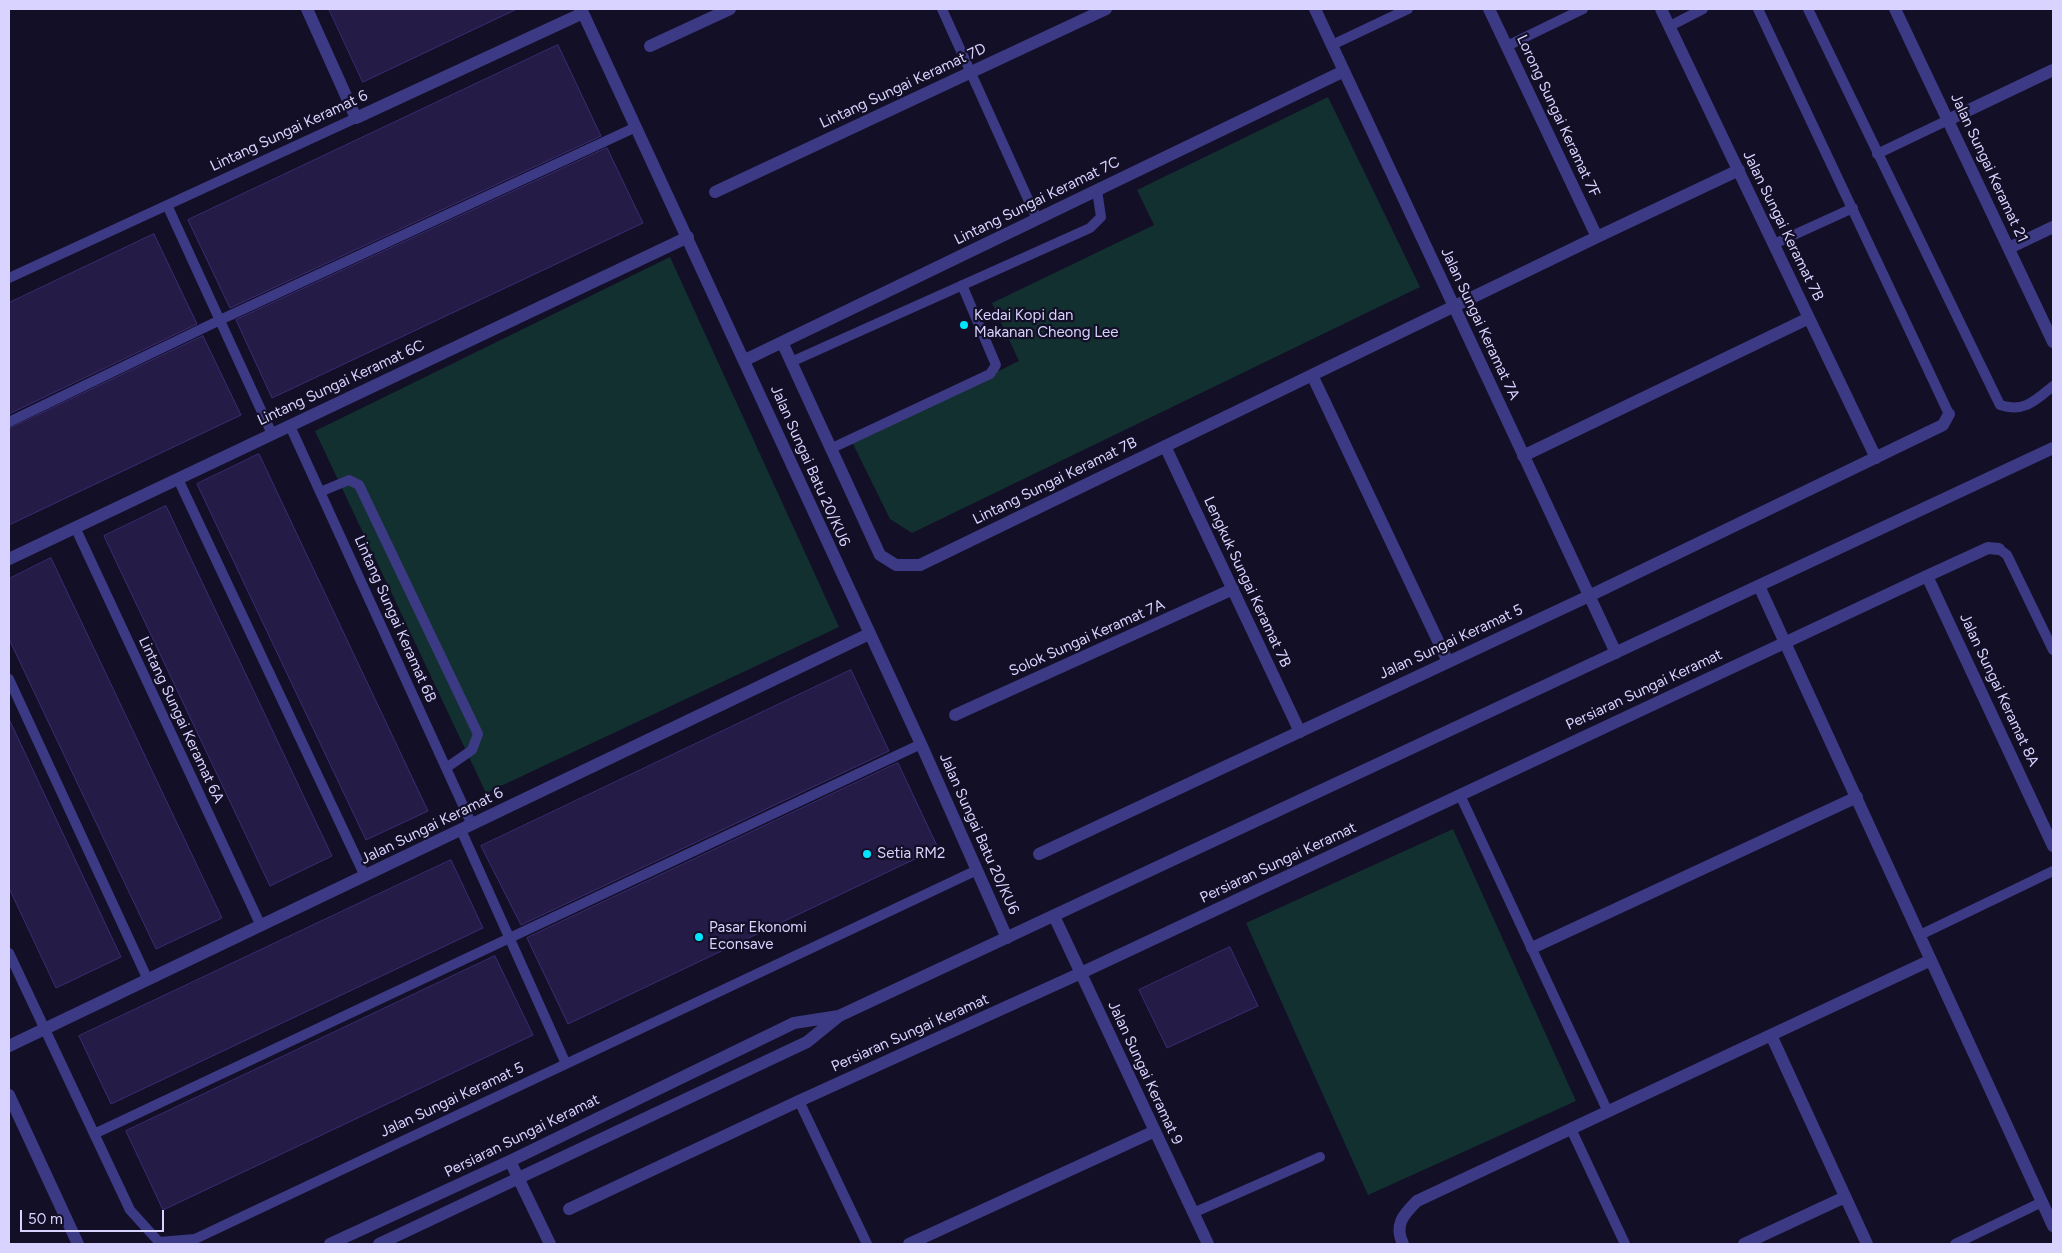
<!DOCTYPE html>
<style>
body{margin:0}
#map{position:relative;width:2062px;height:1253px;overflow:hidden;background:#130f26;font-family:Figtree,sans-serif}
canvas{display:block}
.frame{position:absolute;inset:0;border:10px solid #d9d4ff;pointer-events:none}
.scale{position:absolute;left:20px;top:1210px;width:144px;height:22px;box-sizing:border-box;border:2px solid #d9d4ff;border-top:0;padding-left:6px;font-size:15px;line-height:18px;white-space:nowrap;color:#d9d4ff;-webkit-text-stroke:4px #130f26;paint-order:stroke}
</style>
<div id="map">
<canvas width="2062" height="1253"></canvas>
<div class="frame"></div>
<div class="scale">50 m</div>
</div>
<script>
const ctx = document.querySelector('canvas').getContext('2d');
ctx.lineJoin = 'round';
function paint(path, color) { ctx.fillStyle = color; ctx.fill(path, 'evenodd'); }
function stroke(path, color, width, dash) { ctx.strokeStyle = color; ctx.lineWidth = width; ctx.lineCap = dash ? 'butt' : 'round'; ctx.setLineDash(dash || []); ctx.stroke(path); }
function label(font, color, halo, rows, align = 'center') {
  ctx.font = font + ' Figtree,sans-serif'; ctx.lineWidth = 4.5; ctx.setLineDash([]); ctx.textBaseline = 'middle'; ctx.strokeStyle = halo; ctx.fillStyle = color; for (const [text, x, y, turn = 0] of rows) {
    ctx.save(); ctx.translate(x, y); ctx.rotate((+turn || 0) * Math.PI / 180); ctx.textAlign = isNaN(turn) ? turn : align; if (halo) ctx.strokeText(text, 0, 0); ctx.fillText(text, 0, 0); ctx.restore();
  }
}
paint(new Path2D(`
 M1328 97 1420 287 912 533 890 519 852 442 1019 361 992 303 1154 225 1137 190Z
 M670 257 839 627 486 793 315 431Z
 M1453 829 1576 1101 1368 1195 1246 923Z`), '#12302f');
const building = new Path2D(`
 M329 9H517L363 82Z
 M558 45 601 136 230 308 188 220Z
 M607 148 643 223 272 398 236 320Z
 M154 234 197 324 9 414V303Z
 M203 336 241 415 9 525V429Z
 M259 454 428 811 366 840 197 484Z
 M166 506 332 856 270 886 104 536Z
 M51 558 222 918 156 949 9 639V579Z
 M851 670 889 751 521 925 481 846Z
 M9 719 121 957 56 988 9 888Z
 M898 763 938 848 568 1024 527 938Z
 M451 860 483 928 111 1104 79 1036Z
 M1230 947 1258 1006 1167 1048 1139 990Z
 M495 956 533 1035 163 1210 126 1131Z`);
paint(building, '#241b47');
stroke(building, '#3b2d73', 1);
stroke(new Path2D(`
 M942 9 1037 219
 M1758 9 1949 414
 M1808 9 2000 405C2024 413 2036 400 2053 386
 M1670 26 1703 9
 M1332 45 1408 9
 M1507 46 1583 9
 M1877 154 1948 120
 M167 205 272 434
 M1774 244 1853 208
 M9 278 356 118
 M791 362 1090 228 1101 217 1097 190
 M9 422 220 320 636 127
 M290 426 472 825
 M830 449 990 374 996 365 962 285
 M178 479 365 876
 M320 492 349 480 359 485 478 734 472 750 446 768
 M75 527 261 926
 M1999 549 2007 555 2053 650
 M9 679 148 980
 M1460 795 1608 1112
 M461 830 566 1064
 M1920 935 2053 871
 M9 953 130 1210 159 1242 195 1239 977 870
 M799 1101 867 1244
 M1571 1129 1625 1244
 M94 1134 921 744
 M1193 1213 1320 1157
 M1955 1244 2042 1202`), '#3d3a85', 10);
stroke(new Path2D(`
 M307 9 356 118 583 13
 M1315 9 1616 653
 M1489 9 1597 237
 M1661 9 1876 458
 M1895 9 2053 342
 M583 13 921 744 1007 938
 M650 46 730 9
 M1948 120 2053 70
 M715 192 1106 9
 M2009 248 2053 227
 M782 342 880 555 896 565H920L1597 237 1739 170
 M745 360 1344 71
 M1312 375 1448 662
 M1165 446 1300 732
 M1523 456 1809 318
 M9 559 688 237
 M1927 576 2053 846
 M1759 586 2053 1226
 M955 715 1233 589
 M1039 854 1589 596 1943 425 1949 414
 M1054 916 1208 1244
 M1532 948 1857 797
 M1771 1035 1867 1244
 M9 1046 869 634
 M9 1095 78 1244
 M510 1161 550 1244
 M569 1209 799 1101 1081 973 1927 576 1988 548 1999 549
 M330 1244 510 1161 794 1023 839 1016
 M379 1244 807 1042 839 1016 2053 448
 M909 1244 1155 1131
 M1403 1244C1394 1225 1403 1215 1417 1201L1931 960
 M1744 1244 1845 1197`), '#3d3a85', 12);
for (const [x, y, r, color] of [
 [964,325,5,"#00e5ff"],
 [867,854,5,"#00e5ff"],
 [699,937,5,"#00e5ff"]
]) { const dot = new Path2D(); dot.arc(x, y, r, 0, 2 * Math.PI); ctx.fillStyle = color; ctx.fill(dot); stroke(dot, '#130f26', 2); }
label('15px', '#d9d4ff', '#130f26', [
 ["Lintang Sungai Keramat 7D",903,86,-25],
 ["Lorong Sungai Keramat 7F",1558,116,65],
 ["Lintang Sungai Keramat 6",289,131,-25],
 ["Jalan Sungai Keramat 21",1989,168,65],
 ["Lintang Sungai Keramat 7C",1037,201,-26],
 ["Jalan Sungai Keramat 7B",1783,226,64],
 ["Jalan Sungai Keramat 7A",1480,324,65],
 ["Lintang Sungai Keramat 6C",341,383,-25],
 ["Jalan Sungai Batu 20/KU6",810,466,66],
 ["Lintang Sungai Keramat 7B",1055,481,-26],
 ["Lengkuk Sungai Keramat 7B",1247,582,65],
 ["Lintang Sungai Keramat 6B",395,619,66],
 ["Solok Sungai Keramat 7A",1087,638,-24],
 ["Jalan Sungai Keramat 5",1451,642,-25],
 ["Persiaran Sungai Keramat",1644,690,-25],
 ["Jalan Sungai Keramat 8A",1999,690,65],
 ["Lintang Sungai Keramat 6A",181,720,65],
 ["Jalan Sungai Keramat 6",432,826,-26],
 ["Jalan Sungai Batu 20/KU6",979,834,66],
 ["Persiaran Sungai Keramat",1278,863,-25],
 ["Persiaran Sungai Keramat",910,1033,-24],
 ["Jalan Sungai Keramat 9",1145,1073,65],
 ["Jalan Sungai Keramat 5",452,1100,-25],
 ["Persiaran Sungai Keramat",522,1136,-26]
]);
label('15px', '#d9d4ff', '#130f26', [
 ["Kedai Kopi dan",974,316],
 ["Makanan Cheong Lee",974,333],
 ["Setia RM2",877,854],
 ["Pasar Ekonomi",709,928],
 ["Econsave",709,945]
], 'left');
</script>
